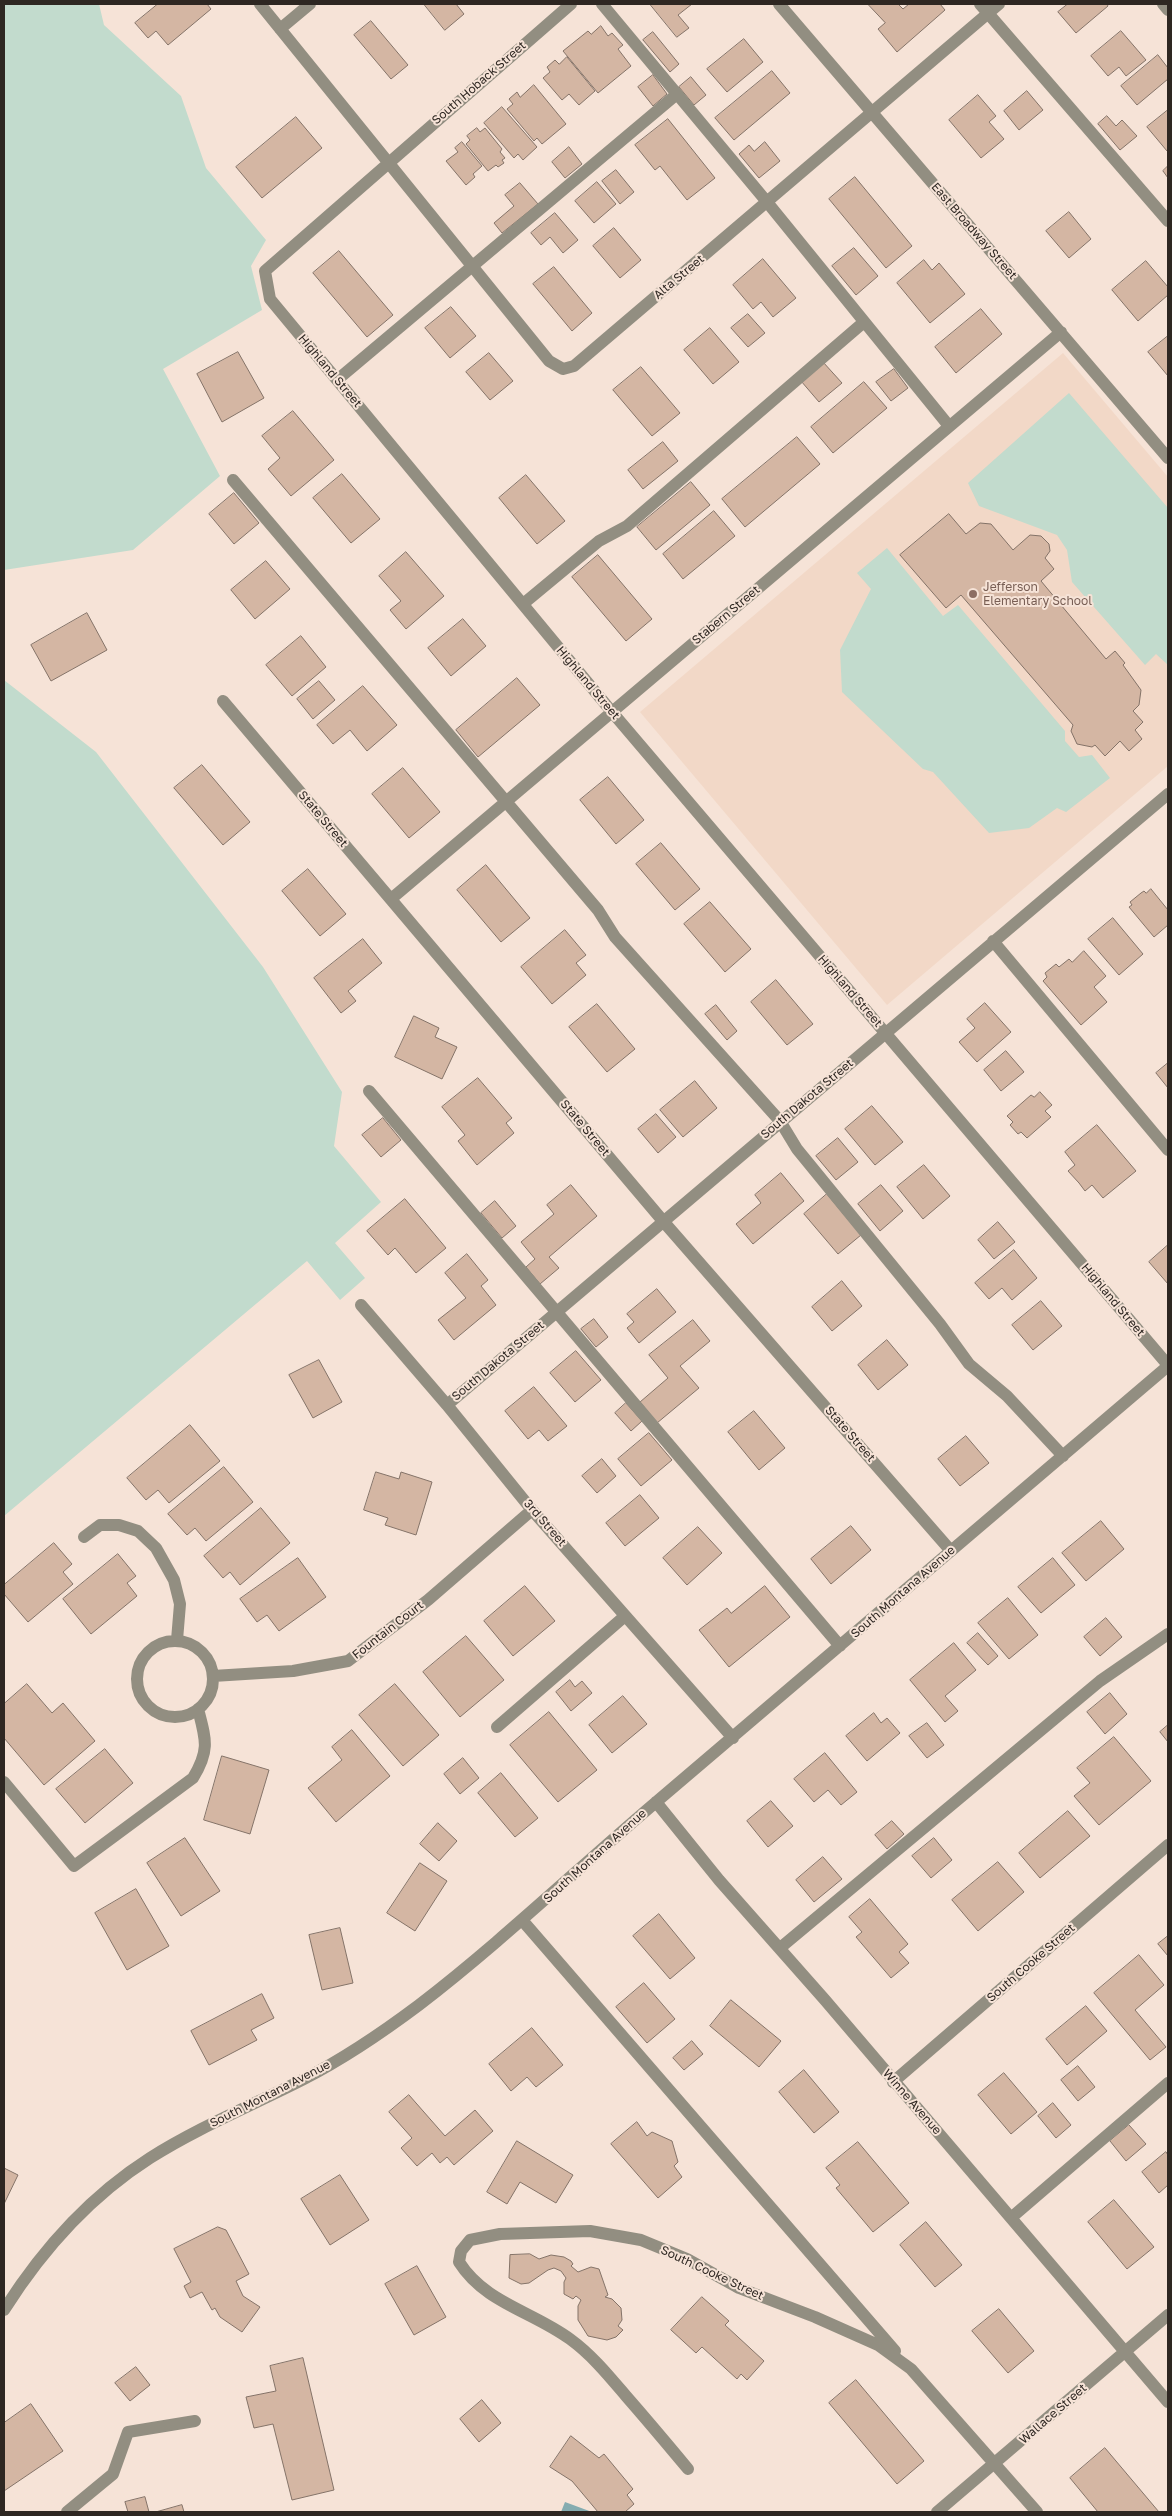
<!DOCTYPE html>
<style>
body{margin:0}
#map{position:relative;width:1172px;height:2516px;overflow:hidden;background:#f6e3d7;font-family:"Golos Text",sans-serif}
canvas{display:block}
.frame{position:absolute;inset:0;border:5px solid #2e2722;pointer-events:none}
</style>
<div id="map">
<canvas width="1172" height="2516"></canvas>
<div class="frame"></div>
</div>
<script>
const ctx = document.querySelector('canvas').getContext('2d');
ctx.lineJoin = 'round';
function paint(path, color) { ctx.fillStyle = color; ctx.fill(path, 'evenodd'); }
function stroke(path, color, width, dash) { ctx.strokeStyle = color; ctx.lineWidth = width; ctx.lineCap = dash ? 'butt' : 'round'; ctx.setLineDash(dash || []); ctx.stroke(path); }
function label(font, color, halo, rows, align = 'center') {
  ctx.font = font + ' "Golos Text",sans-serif'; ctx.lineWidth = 4; ctx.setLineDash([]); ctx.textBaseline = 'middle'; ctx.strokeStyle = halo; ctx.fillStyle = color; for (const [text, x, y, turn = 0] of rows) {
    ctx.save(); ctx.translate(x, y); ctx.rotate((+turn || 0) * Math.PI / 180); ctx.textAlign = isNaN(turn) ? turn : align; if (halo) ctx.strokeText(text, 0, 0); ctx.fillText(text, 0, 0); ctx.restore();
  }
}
paint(new Path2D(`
 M1063 353 1168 477V766L887 1005 640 712Z`), '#f2d8c7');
paint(new Path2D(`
 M4 4H99L104 25 181 96 206 168 266 240 251 266 262 310 163 369 220 476 133 550 4 570Z
 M1069 393 1168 508V665L1156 654 1145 665 1072 582 1067 550 1057 535 979 506 968 483Z
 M887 548 943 616 958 605 1065 731V741L1079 757 1092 755 1110 778 1066 812 1057 808 1029 828 989 833 933 772 923 769 842 692 840 650 871 589 857 573Z
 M4 680 96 752 263 967 342 1092 334 1146 381 1202 335 1243 365 1278 340 1300 307 1261 4 1516Z`), '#c2dbcd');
paint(new Path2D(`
 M565 2502 592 2512H561Z`), '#85acb0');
const building = new Path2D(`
 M158 4H207L211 9 168 45 156 31 148 38 135 23Z
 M424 4H456L464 14 445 30Z
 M650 4H692L678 15 689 28 677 37Z
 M868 4H898L903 9 909 4H940L945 10 897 52 878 29 885 23Z
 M1068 4H1107L1108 6 1076 33 1058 12Z
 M371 21 408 65 391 79 354 35Z
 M601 26 608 36 612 33 623 45 618 49 631 66 598 93 563 51 588 31 591 34Z
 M1121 31 1146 60 1126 76 1119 67 1108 76 1091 56Z
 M653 32 679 64 670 72 643 40Z
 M744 39 763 62 727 92 707 69Z
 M1158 55 1168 68V79L1137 105 1121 86Z
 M567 57 595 91 579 105 569 94 562 100 543 78 550 72 547 67 555 60 559 64Z
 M772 71 790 93 734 140 715 118Z
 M653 75 667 94 653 106 638 87Z
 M691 77 706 95 694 105 679 87Z
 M534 85 566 124 542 144 537 138 534 141 507 109 513 104 509 99 517 92 520 97Z
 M1027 91 1043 110 1019 130 1004 111Z
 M978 95 996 116 989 122 1004 139 981 158 949 120Z
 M502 107 537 147 523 160 518 154 514 158 484 123Z
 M1168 110V150L1167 151 1147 127Z
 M1107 116 1116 126 1122 120 1137 136 1120 150 1098 124Z
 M296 117 322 148 262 198 236 167Z
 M668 119 715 178 687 200 660 166 655 170 635 145Z
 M477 128 480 132 485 128 502 149 500 152 505 158 502 160 504 163 498 167 496 165 488 171 466 144 470 140 467 136Z
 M462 142 482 166 473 174 475 177 466 185 446 161 458 152 455 148Z
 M765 142 780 161 759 178 739 154 749 145 754 151Z
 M569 147 582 164 565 178 552 162Z
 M1168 166V178L1163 171Z
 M616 170 634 192 620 204 602 181Z
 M855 177 912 246 886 268 829 199Z
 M597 182 616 204 594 223 575 201Z
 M520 183 538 204 502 233 494 223 514 206 505 195Z
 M1069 212 1091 239 1069 258 1046 231Z
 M555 213 578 240 563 253 550 237 541 245 531 233Z
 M614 228 641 260 620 278 593 246Z
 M854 248 878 276 856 295 832 266Z
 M339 251 393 315 367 337 313 273Z
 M763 259 796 298 773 317 761 302 753 309 733 285Z
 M924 260 932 270 939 263 965 294 930 323 897 283Z
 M1146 261 1168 287V295L1138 321 1112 290Z
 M554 267 592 313 572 331 533 284Z
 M451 307 476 336 450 358 425 328Z
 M981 309 1002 334 956 373 935 347Z
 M748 314 765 333 748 347 731 328Z
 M710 328 739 362 713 384 684 350Z
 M1168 336V376L1148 352Z
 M238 352 264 398 222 422 197 374Z
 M489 353 513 381 490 400 466 372Z
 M823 362 842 383 819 402 801 381Z
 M641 367 680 413 652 436 613 390Z
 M894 369 908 388 891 401 876 382Z
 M864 382 887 408 833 453 811 427Z
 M293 411 334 460 291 496 268 469 280 458 262 436Z
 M797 437 820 464 745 527 722 499Z
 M663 442 678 461 643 489 628 470Z
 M342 474 380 519 351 543 313 498Z
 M526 475 565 521 537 544 499 498Z
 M691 482 710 505 656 550 637 527Z
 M234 493 259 523 234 544 209 514Z
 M714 511 735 536 683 579 663 554Z
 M949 514 966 534 980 523 991 524 1013 550 1030 535 1041 536 1049 544 1050 551 1045 558 1054 569 1041 581 1106 659 1115 651 1125 663 1123 665 1141 690 1139 705 1133 711 1143 722 1135 730 1142 739 1129 751 1120 741 1105 756 1095 745 1092 747 1077 744 1071 731 1073 725 961 595 946 608 900 555Z
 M406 552 444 596 406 629 390 610 401 601 379 576Z
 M598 555 652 619 626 641 572 577Z
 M266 561 290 589 255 619 231 590Z
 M87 613 107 650 51 681 31 645Z
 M463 619 486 646 451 676 428 648Z
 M301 636 326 667 292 696 266 665Z
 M517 678 540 705 478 757 456 730Z
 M319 681 335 700 313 719 297 699Z
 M363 686 397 725 367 751 350 730 333 744 317 725Z
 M202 765 250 822 223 845 174 788Z
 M403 768 440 812 409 838 372 794Z
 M608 777 644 820 616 844 580 800Z
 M661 843 700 889 675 910 636 864Z
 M486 865 530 918 501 942 457 890Z
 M308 869 346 914 320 936 282 891Z
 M1151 889 1168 910V925L1154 937 1129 907 1132 905 1130 902 1141 893 1144 891 1146 893Z
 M710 902 751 949 725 972 684 924Z
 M1113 918 1143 954 1119 975 1088 939Z
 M565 930 586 955 576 963 586 975 552 1004 521 967Z
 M363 939 382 963 348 991 356 1001 341 1013 314 978Z
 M1084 951 1106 976 1094 987 1107 1002 1081 1025 1043 981 1047 977 1045 973 1056 964 1059 967 1069 959 1072 962Z
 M776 980 813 1024 787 1045 751 1002Z
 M985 1003 1011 1032 977 1062 959 1042 975 1028 967 1019Z
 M597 1004 635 1049 607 1072 569 1027Z
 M716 1005 737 1031 727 1040 705 1014Z
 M414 1016 439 1028 435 1037 457 1047 442 1079 395 1057Z
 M1006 1051 1024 1072 1001 1091 984 1070Z
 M1168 1063V1088L1156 1073Z
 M478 1078 512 1118 506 1123 514 1133 477 1165 458 1141 465 1135 442 1107Z
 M695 1081 717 1108 683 1137 660 1110Z
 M1040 1092 1052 1105 1045 1111 1051 1117 1027 1138 1021 1132 1018 1134 1010 1125 1013 1122 1007 1116 1031 1095 1034 1097Z
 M872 1106 903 1142 875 1165 845 1129Z
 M656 1114 676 1137 658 1153 638 1129Z
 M383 1118 401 1140 381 1157 362 1135Z
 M1097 1125 1136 1171 1103 1198 1092 1185 1085 1191 1079 1183 1068 1171 1075 1165 1065 1152Z
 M838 1138 858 1162 836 1180 816 1156Z
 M924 1165 950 1196 923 1219 897 1187Z
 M781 1173 804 1201 753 1244 736 1224 761 1203 755 1195Z
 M571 1185 597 1216 549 1257 559 1268 540 1284 526 1267 535 1259 521 1242 554 1214 547 1205Z
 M881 1185 903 1211 880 1231 858 1204Z
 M827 1194 861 1235 838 1254 804 1214Z
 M405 1199 446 1248 416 1273 395 1248 388 1255 367 1231Z
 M495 1201 516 1226 502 1238 481 1213Z
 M998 1222 1015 1242 994 1259 978 1240Z
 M1168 1245V1284L1149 1262Z
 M1014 1250 1037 1278 1012 1300 1002 1288 989 1299 975 1283Z
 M467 1254 488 1280 481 1286 496 1305 454 1340 438 1320 466 1298 445 1273Z
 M842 1281 862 1306 832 1331 812 1307Z
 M657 1289 676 1312 639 1343 627 1328 634 1322 627 1314Z
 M1041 1301 1062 1326 1033 1350 1012 1325Z
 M594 1319 608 1337 596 1347 581 1329Z
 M693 1320 710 1341 680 1366 699 1388 657 1423 640 1402 668 1378 649 1355Z
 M887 1340 908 1365 878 1390 858 1365Z
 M576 1351 601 1380 575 1402 550 1373Z
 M319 1360 342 1402 313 1418 289 1375Z
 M534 1387 567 1426 548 1441 539 1430 528 1439 505 1411Z
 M626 1403 642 1421 631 1431 615 1413Z
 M754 1411 785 1448 759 1470 728 1432Z
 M190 1425 220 1461 169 1503 158 1490 146 1500 127 1478Z
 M649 1433 672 1460 641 1486 618 1459Z
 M966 1436 989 1463 960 1486 938 1459Z
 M602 1459 616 1476 597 1493 582 1476Z
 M224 1467 253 1502 206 1541 195 1528 187 1535 168 1514Z
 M376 1472 399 1479 401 1472 432 1482 416 1535 385 1525 388 1518 364 1510Z
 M640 1495 659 1518 625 1546 606 1523Z
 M261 1508 290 1543 240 1585 230 1572 223 1578 204 1556Z
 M1101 1521 1124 1549 1086 1581 1062 1553Z
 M851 1526 871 1550 831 1584 811 1559Z
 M698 1527 722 1553 687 1585 663 1558Z
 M54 1543 72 1564 63 1572 73 1584 28 1622 4 1594V1585Z
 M118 1554 136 1576 127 1583 137 1596 91 1634 63 1599Z
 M298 1558 326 1597 279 1631 267 1615 257 1622 240 1599Z
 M1053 1558 1075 1585 1041 1613 1018 1587Z
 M525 1586 555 1621 513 1656 484 1621Z
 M765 1586 790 1617 729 1667 699 1630 727 1608 731 1613Z
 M1008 1598 1038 1635 1009 1659 978 1623Z
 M1106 1618 1122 1637 1100 1656 1084 1637Z
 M978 1633 998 1656 988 1665 967 1643Z
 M466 1636 504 1680 460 1717 423 1672Z
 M954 1643 976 1670 945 1696 958 1711 945 1722 910 1680Z
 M570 1680 575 1687 582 1681 592 1693 571 1711 556 1692Z
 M27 1684 52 1713 63 1703 95 1741 44 1785 4 1738V1704Z
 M395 1684 439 1735 403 1766 359 1715Z
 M1110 1693 1127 1714 1105 1734 1087 1712Z
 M623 1696 647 1724 612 1753 589 1725Z
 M549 1712 597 1770 558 1802 510 1745Z
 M874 1713 881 1723 887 1718 900 1733 867 1761 846 1736Z
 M927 1723 944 1745 927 1758 909 1736Z
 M1168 1725V1742L1160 1732Z
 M352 1730 390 1776 336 1822 308 1788 342 1760 332 1747Z
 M1114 1737 1151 1781 1099 1825 1074 1796 1090 1783 1077 1768Z
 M105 1749 133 1783 85 1823 56 1789Z
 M825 1753 857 1792 841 1805 828 1790 814 1802 794 1779Z
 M222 1756 269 1770 250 1834 204 1820Z
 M463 1758 479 1778 460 1794 444 1774Z
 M501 1773 538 1818 515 1837 478 1793Z
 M771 1801 793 1826 768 1847 747 1821Z
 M1068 1811 1090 1836 1040 1878 1019 1853Z
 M892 1821 904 1834 887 1849 875 1835Z
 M438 1823 457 1841 439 1861 420 1844Z
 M185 1838 220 1891 181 1916 147 1863Z
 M934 1838 952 1860 931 1878 912 1856Z
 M823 1857 842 1879 814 1902 796 1880Z
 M998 1862 1024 1892 978 1931 952 1900Z
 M420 1863 447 1881 415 1931 387 1913Z
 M136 1889 169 1946 127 1970 95 1913Z
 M870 1899 908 1944 899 1952 909 1963 891 1978 856 1937 862 1932 849 1917Z
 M659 1914 695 1958 670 1979 633 1936Z
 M340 1928 353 1983 322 1990 309 1935Z
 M1168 1936V1956L1158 1944Z
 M1139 1955 1164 1985 1135 2010 1166 2047 1150 2060 1094 1993Z
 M644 1983 675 2019 647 2043 616 2007Z
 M262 1994 274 2018 251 2030 257 2040 209 2065 191 2031Z
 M731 2000 781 2041 759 2067 710 2026Z
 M1086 2006 1107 2031 1067 2065 1046 2039Z
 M532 2028 563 2065 536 2087 527 2077 511 2091 489 2064Z
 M692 2041 703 2054 684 2070 673 2058Z
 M1078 2066 1095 2087 1078 2101 1061 2080Z
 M804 2070 839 2112 814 2133 779 2092Z
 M1004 2073 1037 2112 1011 2134 978 2095Z
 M409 2095 445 2136 475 2110 493 2131 454 2165 447 2157 440 2163 432 2153 417 2166 401 2148 412 2138 389 2112Z
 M1053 2103 1071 2125 1056 2138 1038 2116Z
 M637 2122 647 2136 652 2132 672 2141 678 2162 674 2166 682 2177 658 2198 611 2144Z
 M1129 2125 1146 2144 1126 2161 1110 2141Z
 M517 2141 573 2175 556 2203 520 2182 507 2204 487 2192Z
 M858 2142 909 2203 873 2232 836 2188 840 2185 826 2168Z
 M1166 2152 1168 2155V2185L1159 2193 1142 2172Z
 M4 2168 18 2175 4 2204Z
 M340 2175 369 2220 330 2245 301 2199Z
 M1114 2200 1154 2247 1127 2269 1088 2222Z
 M926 2222 962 2265 935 2287 900 2245Z
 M218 2227 226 2230 249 2274 236 2281 243 2296 260 2307 242 2332 220 2317 215 2308 212 2310 202 2292 190 2298 184 2286 191 2282 174 2249Z
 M530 2254 539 2259 551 2255 564 2257 571 2261 573 2264 571 2266 578 2272 591 2267 599 2269 608 2295 605 2297 612 2299 621 2308 622 2320 618 2326 623 2330 616 2337 607 2340 588 2336 578 2320V2306L581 2300 576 2296 573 2299 564 2294V2282L566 2278 561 2271 554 2268 548 2270 529 2283 521 2284 509 2278 510 2255Z
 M417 2266 446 2317 414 2335 385 2284Z
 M702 2297 729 2321 725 2325 764 2361 747 2380 741 2374 737 2379 702 2347 696 2353 671 2330Z
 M999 2309 1034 2351 1008 2373 972 2331Z
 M303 2358 334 2490 292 2500 273 2424 254 2428 246 2397 276 2391 270 2366Z
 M136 2367 150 2385 130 2401 115 2383Z
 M856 2380 924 2461 897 2484 829 2403Z
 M482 2400 501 2423 479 2442 460 2419Z
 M31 2404 63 2451 4 2491V2423Z
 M571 2436 599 2458 604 2454 633 2489 627 2495 634 2504 625 2512H598L572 2481 550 2467Z
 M1105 2448 1159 2512H1098L1070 2478Z
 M145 2497 149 2512H128L125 2502Z
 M182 2505 184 2512H156Z`);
paint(building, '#d4b6a3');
stroke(building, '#847368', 1);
stroke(new Path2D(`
 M260 4 549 361 563 369 574 366 999 4
 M571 4 265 271 270 299 612 712 1168 1365
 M602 4 767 202 949 426
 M779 4 1168 458
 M980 4 1168 221
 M1163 4 1168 10
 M280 29 310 4
 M337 380 677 94
 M233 480 598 910 615 937 780 1121 797 1149 940 1324 969 1364 1007 1396 1063 1456
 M523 604 599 541 627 526 864 322
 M223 701 663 1221 951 1551
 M391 899 1061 332
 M993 941 1168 1150
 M369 1091 840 1646
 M361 1305 447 1405 532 1510 733 1738
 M447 1405 1168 794
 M84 1537 100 1525H119L138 1531 156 1548 174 1580 180 1604 177 1640
 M137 1679a38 38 0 1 1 76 0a38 38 0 1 1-76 0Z
 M213 1676 293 1671 348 1661 428 1600 532 1510
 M497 1727 625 1616
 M4 1782 74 1866 193 1778C210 1750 206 1740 198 1709
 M656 1802 719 1880 825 2000 1168 2402
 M522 1920 895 2351
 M780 1948 1100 1681 1168 1634
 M893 2082 1168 1845
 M1012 2217 1168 2083
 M4 2310C42 2250 89 2197 150 2158 199 2127 253 2105 304 2079 345 2058 383 2032 419 2005 501 1942 576 1870 655 1803 826 1657 997 1512 1168 1366
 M688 2469C668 2445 647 2420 626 2396 609 2376 592 2355 570 2339 532 2311 485 2303 459 2262L461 2251 470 2240 500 2234 590 2231 641 2240 687 2259 739 2288 815 2317 878 2345 911 2369 1037 2512
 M67 2512 113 2474 128 2432 195 2421
 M937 2512 1168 2315`), '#928e81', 12);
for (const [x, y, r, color] of [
 [973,594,5,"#8d6e63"]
]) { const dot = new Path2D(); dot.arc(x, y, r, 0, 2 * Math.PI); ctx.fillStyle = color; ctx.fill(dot); stroke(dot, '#f6e3d7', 2); }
label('12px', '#2e2722', '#f6e3d7', [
 ["South Hoback Street",479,83,-41],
 ["East Broadway Street",974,231,49],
 ["Alta Street",679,277,-40],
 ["Highland Street",330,371,50],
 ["Stabern Street",726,615,-40],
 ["Highland Street",588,683,50],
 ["State Street",323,819,50],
 ["Highland Street",850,991,49],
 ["South Dakota Street",807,1099,-40],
 ["State Street",585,1128,50],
 ["Highland Street",1113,1300,50],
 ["South Dakota Street",498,1361,-40],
 ["State Street",850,1434,49],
 ["3rd Street",545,1523,49],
 ["South Montana Avenue",903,1592,-41],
 ["Fountain Court",388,1630,-38],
 ["South Montana Avenue",595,1856,-42],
 ["South Cooke Street",1031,1963,-41],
 ["South Montana Avenue",270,2094,-27],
 ["Winne Avenue",912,2102,49],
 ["South Cooke Street",712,2273,25],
 ["Wallace Street",1053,2414,-41]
]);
label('12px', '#785e54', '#f6e3d7', [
 ["Jefferson",983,587],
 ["Elementary School",983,601]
], 'left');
</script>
